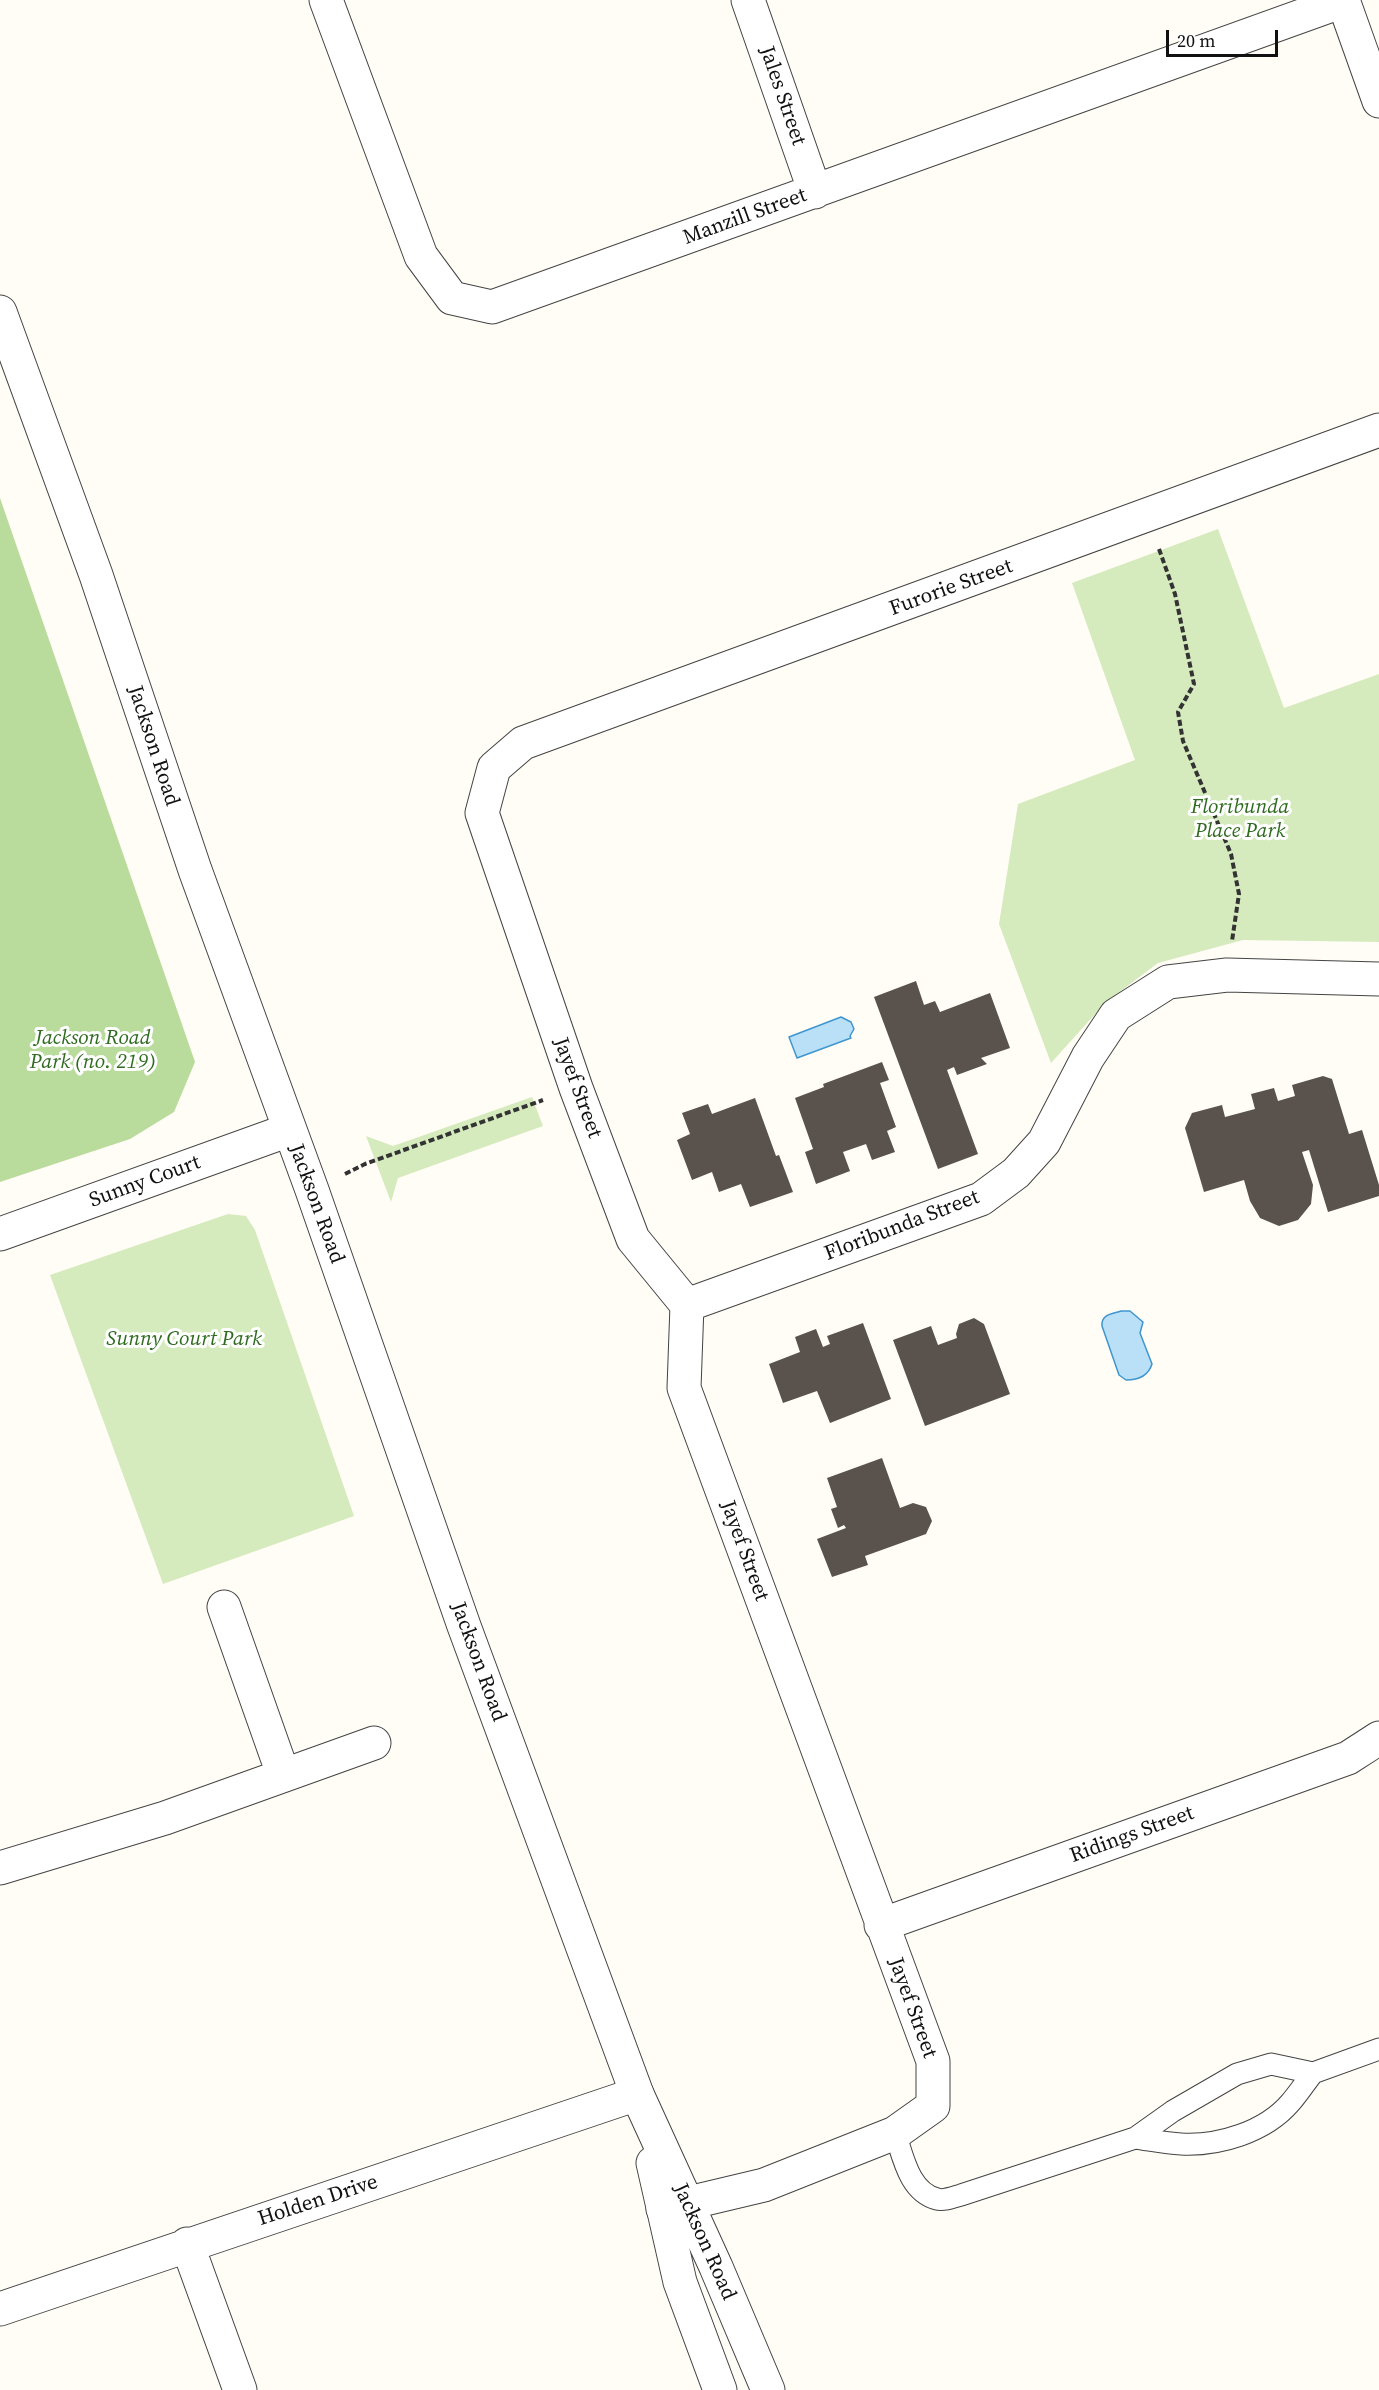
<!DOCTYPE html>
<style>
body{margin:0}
#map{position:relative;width:1379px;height:2390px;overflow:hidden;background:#fffdf5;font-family:"Source Serif 4",serif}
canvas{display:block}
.scale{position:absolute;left:1166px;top:30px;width:112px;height:27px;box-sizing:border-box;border:3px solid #111;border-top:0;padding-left:8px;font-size:18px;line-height:21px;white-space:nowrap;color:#111;-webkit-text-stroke:4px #fff;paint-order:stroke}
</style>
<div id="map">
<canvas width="1379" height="2390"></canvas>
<div class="scale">20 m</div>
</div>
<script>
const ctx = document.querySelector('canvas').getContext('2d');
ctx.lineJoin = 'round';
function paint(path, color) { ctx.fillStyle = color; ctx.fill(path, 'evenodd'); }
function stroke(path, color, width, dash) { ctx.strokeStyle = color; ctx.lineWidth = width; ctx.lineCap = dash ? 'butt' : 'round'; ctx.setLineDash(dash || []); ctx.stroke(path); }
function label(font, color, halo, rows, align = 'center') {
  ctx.font = font + ' "Source Serif 4",serif'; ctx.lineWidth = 6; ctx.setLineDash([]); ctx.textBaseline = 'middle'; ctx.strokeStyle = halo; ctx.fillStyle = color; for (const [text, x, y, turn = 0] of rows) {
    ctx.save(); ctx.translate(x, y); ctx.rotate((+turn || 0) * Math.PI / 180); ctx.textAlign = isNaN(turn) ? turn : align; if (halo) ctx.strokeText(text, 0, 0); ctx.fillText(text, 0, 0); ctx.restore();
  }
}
paint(new Path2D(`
 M1218 529 1284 708 1379 674V942L1243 940 1158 963 1106 1002 1051 1063 999 924 1018 804 1135 760 1072 583Z
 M532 1097 543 1126 398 1178 391 1202 366 1136 393 1146Z
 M228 1214 246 1216 255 1230 354 1516 163 1584 50 1275Z`), '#d5ebbd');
paint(new Path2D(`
 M0 498 195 1062 174 1112 130 1139 0 1182Z`), '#b9dc9c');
const water = new Path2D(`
 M841 1017 851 1022 854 1029 850 1036 851 1038 797 1058 789 1037Z
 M1121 1311H1130L1143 1322 1140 1333 1152 1364C1148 1377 1137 1380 1126 1380L1119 1375 1102 1326C1101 1314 1112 1314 1121 1311Z`);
paint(water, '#b9e0f7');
stroke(water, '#3f96cf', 1.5);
paint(new Path2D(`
 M916 981 924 1005 935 1001 940 1012 990 993 1010 1048 981 1058 987 1064 957 1075 954 1067 947 1070 978 1154 938 1169 874 997Z
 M882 1062 889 1080 880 1083 896 1127 887 1131 895 1152 872 1160 866 1144 843 1152 850 1171 816 1184 805 1152 813 1149 795 1098 824 1087 823 1084Z
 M1323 1076 1332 1079 1349 1134 1362 1130 1379 1185V1196L1328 1212 1309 1150 1302 1152 1313 1185 1311 1204 1298 1220 1279 1226 1260 1218 1250 1201 1244 1180 1204 1192 1185 1128 1192 1113 1222 1105 1225 1117 1255 1109 1251 1094 1274 1088 1278 1101 1295 1096 1292 1085Z
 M755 1098 776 1156 779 1155 793 1192 750 1207 741 1184 719 1192 712 1172 692 1180 677 1140 690 1134 682 1113 708 1104 712 1114Z
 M974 1318 984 1324 1010 1394 925 1426 893 1340 931 1326 938 1345 957 1338 956 1334 959 1324Z
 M863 1323 891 1399 830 1423 817 1391 783 1403 769 1364 800 1352 795 1337 816 1329 823 1347 830 1344 827 1336Z
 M882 1458 900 1508 913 1503 926 1507 932 1521 926 1534 865 1556 868 1565 832 1577 817 1539 846 1528 844 1525 838 1528 831 1509 837 1507 827 1478Z`), '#5a524d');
const service = new Path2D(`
 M895 2133C903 2156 909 2192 937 2199 943 2201 954 2197 961 2195L1135 2138 1173 2111 1237 2074 1271 2064 1313 2073 1379 2049
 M1135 2138C1150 2140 1166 2143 1181 2144 1219 2146 1265 2132 1290 2103 1298 2094 1305 2083 1313 2073`);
const minor = new Path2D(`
 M326 0 421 256 452 298 492 307 1343 1
 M748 0 815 192
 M1343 0 1379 101
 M0 1234 289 1130
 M687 1305 981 1199 1016 1173 1044 1142 1088 1057 1116 1015 1168 982 1227 975 1379 979
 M224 1607 283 1774
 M0 1868 165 1818 374 1743
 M881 1925 1348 1758 1379 1738
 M663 2209 764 2185 895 2133 933 2106V2061L684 1388 687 1305 633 1239 576 1088 482 813 494 768 523 743 1379 430
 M187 2244 240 2390
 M0 2309 637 2094`);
const tertiary = new Path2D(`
 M0 312 96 575 195 870 312 1190 464 1626 637 2094 716 2267 768 2390
 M653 2163 680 2282 720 2390`);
stroke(service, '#444', 23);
stroke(minor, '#444', 35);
stroke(tertiary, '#444', 35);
stroke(new Path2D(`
 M1159 549 1175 594 1194 684 1178 712 1183 741 1231 854 1239 894 1232 941
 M345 1174 365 1164 543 1100`), '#333', 4, [6, 3]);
stroke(service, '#fff', 21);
stroke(minor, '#fff', 33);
stroke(tertiary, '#fff', 33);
label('21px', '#111', '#fff', [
 ["Jales Street",782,96,71],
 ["Manzill Street",745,217,-20],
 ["Furorie Street",951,588,-20],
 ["Jackson Road",153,746,72],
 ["Jayef Street",577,1088,70],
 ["Sunny Court",145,1182,-20],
 ["Jackson Road",316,1204,70],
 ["Floribunda Street",902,1226,-21],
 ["Jayef Street",744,1551,70],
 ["Jackson Road",478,1662,70],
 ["Ridings Street",1132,1835,-20],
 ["Jayef Street",912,2008,70],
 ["Holden Drive",318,2201,-18],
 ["Jackson Road",704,2242,66]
]);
label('italic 21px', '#2f6b1f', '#fff', [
 ["Floribunda",1240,808],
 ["Place Park",1240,832],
 ["Jackson Road",93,1039],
 ["Park (no. 219)",93,1063],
 ["Sunny Court Park",184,1340]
]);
</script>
